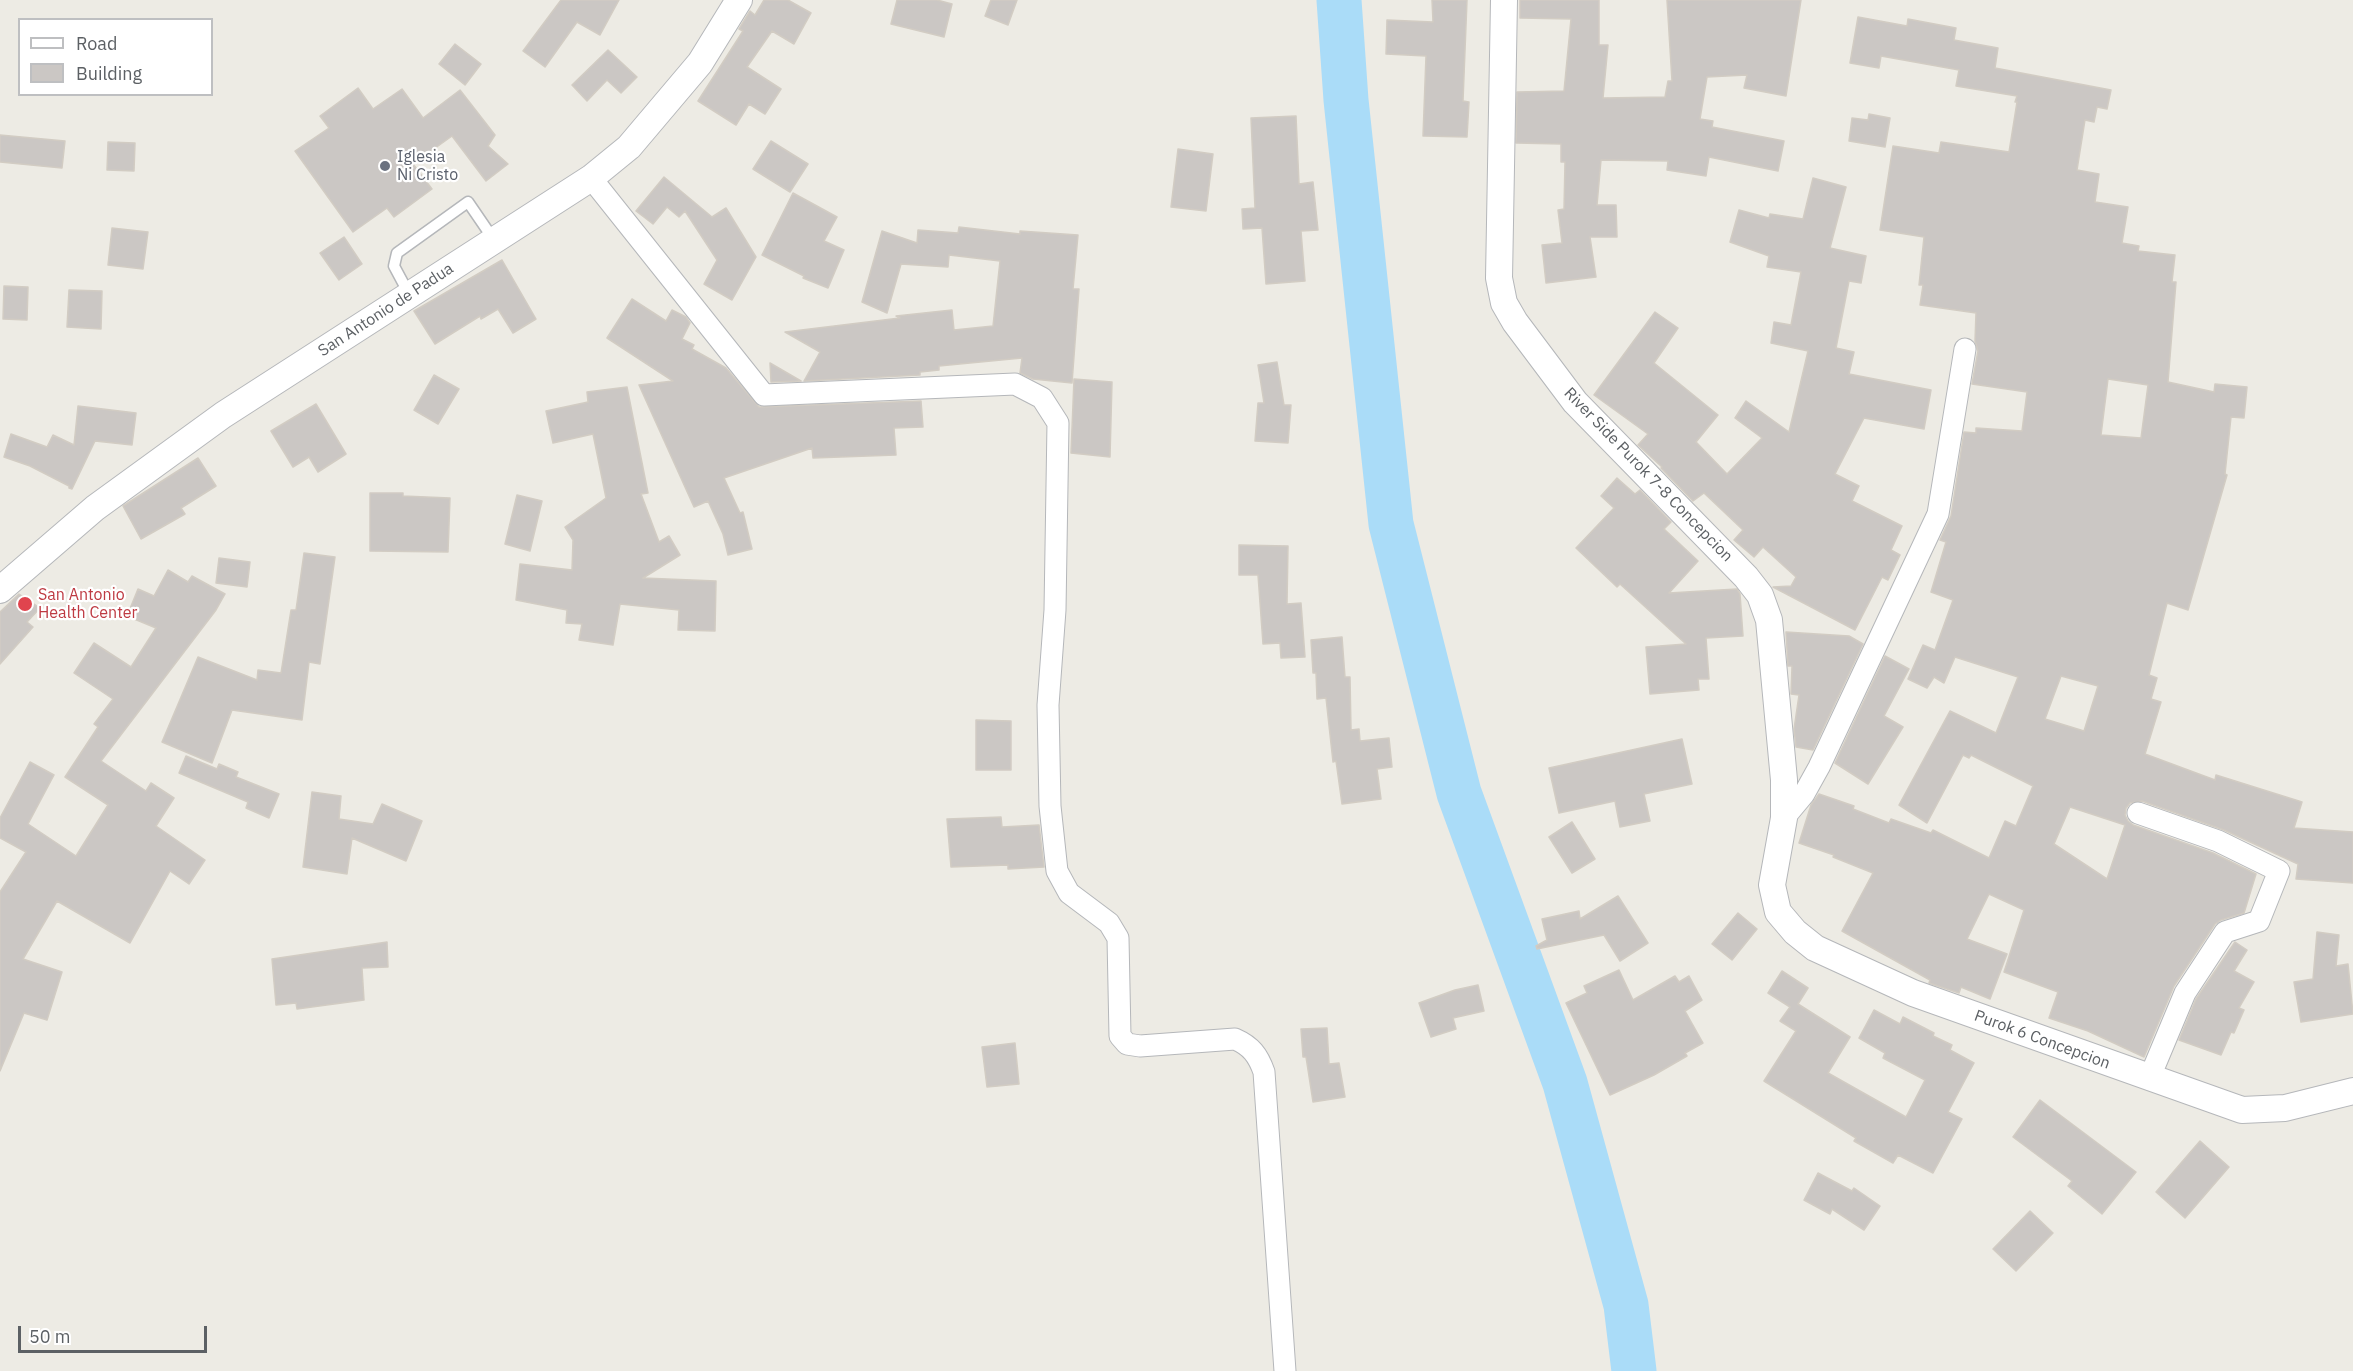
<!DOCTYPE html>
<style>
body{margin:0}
#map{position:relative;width:2353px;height:1371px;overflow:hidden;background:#edebe4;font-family:"IBM Plex Sans",sans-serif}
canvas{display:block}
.legend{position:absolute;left:18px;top:18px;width:195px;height:78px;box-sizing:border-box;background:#fff;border:2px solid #bebfc1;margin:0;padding:8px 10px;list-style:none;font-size:18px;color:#5c6064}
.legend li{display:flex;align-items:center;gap:12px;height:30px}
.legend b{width:30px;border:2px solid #bebfc1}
.scale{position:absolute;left:18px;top:1326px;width:189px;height:27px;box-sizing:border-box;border:3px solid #5c6064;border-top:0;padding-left:8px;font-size:18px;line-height:21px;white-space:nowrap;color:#5c6064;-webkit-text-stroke:4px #fff;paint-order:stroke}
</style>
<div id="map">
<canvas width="2353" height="1371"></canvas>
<ul class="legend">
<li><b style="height:8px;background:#fff"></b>Road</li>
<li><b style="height:16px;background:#cbc7c4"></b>Building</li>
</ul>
<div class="scale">50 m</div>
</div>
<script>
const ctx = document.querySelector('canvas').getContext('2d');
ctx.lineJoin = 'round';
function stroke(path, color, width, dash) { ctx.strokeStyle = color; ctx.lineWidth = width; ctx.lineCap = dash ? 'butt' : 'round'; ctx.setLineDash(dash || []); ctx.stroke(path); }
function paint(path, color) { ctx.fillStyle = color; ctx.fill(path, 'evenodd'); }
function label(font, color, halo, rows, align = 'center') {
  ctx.font = font + ' "IBM Plex Sans",sans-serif'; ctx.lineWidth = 4.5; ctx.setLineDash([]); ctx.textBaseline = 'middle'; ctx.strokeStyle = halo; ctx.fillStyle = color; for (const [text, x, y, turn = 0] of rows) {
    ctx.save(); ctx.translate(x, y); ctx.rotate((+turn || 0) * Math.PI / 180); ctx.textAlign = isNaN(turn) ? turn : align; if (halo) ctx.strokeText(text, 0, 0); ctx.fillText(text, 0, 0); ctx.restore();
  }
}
stroke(new Path2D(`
 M1339 0 1346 100 1391 524 1459 793 1565 1083 1626 1305 1634 1371`), '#aadcf8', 45);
const building = new Path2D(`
 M561 0H619L600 35 577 22 545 67 523 51Z
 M764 0H788L811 13 794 44 772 31 747 67 781 89 765 114 749 104 736 125 698 101 743 31 739 29 750 11 755 15Z
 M897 0H937L952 4 944 37 891 24Z
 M991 0H1017L1008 25 985 16Z
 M1432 0H1467L1463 101 1469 102 1467 137 1423 136 1426 56 1386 54 1387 20 1433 22Z
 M1520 0H1599V45H1608L1603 98 1665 97 1668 81H1672L1667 0H1801L1786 96 1744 88 1747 75 1707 77 1700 119 1713 121 1712 127 1784 141 1778 171 1709 157 1706 176 1667 170 1668 161 1601 160 1597 205H1616L1617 237H1590L1596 277 1546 283 1542 245 1562 243 1558 210 1564 209 1565 162H1561V144L1516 143 1517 92 1564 91 1571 19 1520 18Z
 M1858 17 1907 26 1908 19 1956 28 1954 40 1998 48 1995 68 2111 90 2107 109 2097 107 2094 122 2085 120 2077 170 2099 174 2095 202 2128 207 2122 243 2139 246 2138 251 2175 255 2172 282H2176L2168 382 2214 392 2215 384 2247 387 2244 418 2231 417 2225 474 2227 475 2188 610 2167 603 2149 675 2157 678 2151 699 2161 702 2145 754 2215 780 2216 775 2302 802 2294 828 2353 832V883L2296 879 2298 864 2224 830 2142 801 2130 803 2126 808 2125 815 2128 821 2133 825 2213 853 2256 874 2244 913 2221 920 2215 924 2174 986 2144 1057 2088 1031 2049 1018 2058 992 2004 972 2024 910 1989 894 1967 939 2007 954 1990 999 1961 987 1959 993 1929 983 1930 980 1842 931 1873 873 1833 857 1834 855 1799 843 1811 805 1819 794 1854 806 1853 809 1889 823 1891 819 1931 833 1933 830 1989 858 2005 821 2016 826 2033 786 1971 755 1969 758 1963 755 1927 823 1899 805 1950 711 1996 733 2018 677 1955 657 1944 683 1934 677 1927 688 1908 679 1923 645 1935 650 1953 600 1931 592 1946 542 1940 540 1951 516 1964 432 1976 433V428L2022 431 2027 392 1972 384 1978 351 1975 341 1976 313 1920 305 1923 285H1919L1924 237 1880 230 1893 146 1939 153 1941 142 2009 152 2017 102H2015L2017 96 1956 86 1959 70 1881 56 1879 68 1850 63ZM2108 379 2148 385 2141 438 2101 435ZM2061 676 2098 686 2084 731 2045 719ZM2070 807 2125 825 2107 879 2054 844Z
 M455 44 481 64 465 85 439 64Z
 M608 50 637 77 621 93 607 80 587 101 572 85Z
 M358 88 373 109 402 89 423 118 460 90 495 135 488 146 508 164 486 181 452 136 413 164 432 189 394 217 387 208 353 232 295 151 329 128 320 116Z
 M1869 114 1890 118 1885 147 1849 141 1852 118 1868 120Z
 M1296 116 1299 184 1313 182 1318 230 1301 231 1305 281 1266 284 1262 228 1243 229 1242 209 1255 208 1251 118Z
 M0 135 65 141 62 168 0 162Z
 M771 141 808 164 790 192 753 169Z
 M108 142 135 143 134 171 107 170Z
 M1178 149 1213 154 1206 211 1171 207Z
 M664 177 712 217 726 208 756 257 732 300 704 284 717 260 685 211 679 217 667 207 653 224 636 211Z
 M1813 178 1846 187 1830 248 1866 256 1861 283 1849 281 1836 348 1854 352 1849 374 1931 390 1924 429 1864 418 1835 474 1859 486 1852 501 1902 526 1891 550 1900 555 1888 580 1882 577 1855 630 1773 587 1791 586 1796 577 1763 547 1754 557 1734 540 1743 530 1704 493 1693 501 1661 468 1662 467 1638 445 1648 434 1594 395 1655 312 1678 328 1654 363 1718 415 1696 442 1727 474 1762 438 1735 418 1746 401 1789 432 1808 351 1771 343 1774 322 1791 325 1801 272 1767 267 1769 256 1730 242 1739 210 1769 218 1770 214 1803 219Z
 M793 193 837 217 824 241 844 250 828 288 803 278 804 276 762 255Z
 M959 227 1020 234V231L1078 235 1073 289H1079L1072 383 1033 379 1020 373 1022 358 939 366V370L920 372V375L804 381 820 352 785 332 900 318 896 316 952 310 954 330 993 326 1000 261 949 255 948 267 901 264 887 313 862 302 882 231 917 243 918 230 958 233Z
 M112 228 148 232 143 269 108 265Z
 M344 237 362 264 339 280 320 253Z
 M502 260 536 319 513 333 498 309 481 319 480 316 435 344 414 311Z
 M4 286 28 287 27 320 3 319Z
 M69 290 102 291 101 329 67 327Z
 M632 299 666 321 672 310 686 317 690 323 682 339 694 345 692 349 726 368 759 407 921 401 923 427 894 428 896 455 813 458 812 448 724 478 740 513 743 512 752 549 728 555 723 534 708 501 694 507 639 385 673 381 607 338Z
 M1277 362 1284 405H1291L1288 443 1255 441 1258 403H1264L1258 365Z
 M770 363 801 381 771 382Z
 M434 375 459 389 438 424 414 410Z
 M1074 379 1112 382 1110 457 1071 453Z
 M627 387 648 493 641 494 659 542 669 536 680 555 643 578 716 581 715 631 678 630 679 610 620 604 613 645 579 640 582 624 566 623 567 610 516 600 520 564 572 570 573 540 565 527 606 498 593 434 553 443 546 411 588 402 587 392Z
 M316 404 346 454 318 472 309 457 293 467 271 431Z
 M78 406 136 413 132 445 95 441 72 489 69 488V486L30 466 4 457 11 434 47 447 53 435 74 445Z
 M198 458 216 486 181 508 185 514 141 539 123 506Z
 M1617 478 1635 494 1640 490 1671 522 1664 529 1698 561 1669 593 1737 589 1740 594 1743 636 1706 638 1709 679H1698L1699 690 1650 694 1646 647 1686 644 1620 584 1617 587 1576 548 1614 508 1601 496Z
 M370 493H403V496L450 498 448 552 370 551Z
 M517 495 542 501 530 551 505 544Z
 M1239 545 1288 546 1287 604 1301 603 1305 657 1281 658 1280 643 1263 644 1258 575H1239Z
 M304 553 335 557 320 664 309 662 302 720 232 710 212 763 162 742 198 657 257 680 258 670 281 673 291 610H296Z
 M219 558 250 562 247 587 216 583Z
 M168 570 188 582 192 576 225 594 216 610 101 761 146 791 151 783 174 798 156 826 205 860 189 884 170 871 130 943 57 901 23 959 62 972 47 1020 24 1013 0 1071V892L26 852 0 838V818L30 762 54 775 28 824 76 856 108 805 65 777 98 727 94 724 113 699 74 673 94 643 131 667 156 628 127 616 138 589 154 596Z
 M19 594 40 608 27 622 33 627 0 664V612Z
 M1786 632 1849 636 1863 644 1813 750 1796 747 1794 729 1799 695 1791 694 1792 666H1788Z
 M1342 637 1345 677H1350L1351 730 1359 729 1360 741 1389 738 1392 767 1377 769 1381 799 1342 804 1336 761 1333 762 1326 698 1317 699 1316 673H1313L1311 640Z
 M1885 656 1909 669 1884 716 1903 727 1868 784 1835 763Z
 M976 720 1011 721V770H976Z
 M1682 739 1692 784 1644 794 1650 821 1620 827 1615 801 1559 813 1549 768Z
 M186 756 217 769 219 764 238 772 236 777 279 794 269 818 246 808 248 802 179 773Z
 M312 792 341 796 339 819 373 824 382 804 422 821 406 861 352 838 347 874 303 867Z
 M1001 817 1002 827 1039 825 1044 867 1008 869V865L951 867 947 819Z
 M1572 822 1595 859 1572 873 1549 837Z
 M1618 896 1648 943 1620 961 1604 935 1537 949 1536 946 1547 940 1542 919 1579 911 1580 919Z
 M1738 913 1757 929 1732 960 1712 944Z
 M2317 932 2339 935 2336 966 2348 964 2353 1014 2301 1022 2294 982 2313 979Z
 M387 942 388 967 362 968 364 1000 297 1009 296 1003 276 1005 272 959Z
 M2235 942 2247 950 2234 971 2254 982 2239 1008 2244 1010 2234 1033 2231 1032 2221 1055 2179 1040 2196 999Z
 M1619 970 1633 1000 1675 976 1679 982 1689 976 1702 1000 1685 1011 1703 1043 1685 1053 1687 1056 1654 1075 1610 1095 1566 1003 1587 993 1584 986Z
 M1782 971 1808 988 1798 1004 1850 1037 1828 1073 1906 1117 1925 1080 1883 1058 1885 1053 1859 1038 1874 1010 1900 1024 1903 1017 1934 1033 1933 1036 1952 1045 1950 1050 1974 1063 1948 1112 1962 1119 1933 1173 1898 1155 1893 1163 1854 1141 1856 1138 1764 1081 1796 1031 1780 1021 1790 1007 1768 993Z
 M1478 985 1484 1011 1453 1018 1456 1029 1431 1037 1419 1003 1455 990Z
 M1327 1028 1329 1064 1339 1063 1345 1097 1313 1102 1306 1057H1303L1301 1029Z
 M1015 1043 1019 1084 987 1087 982 1047Z
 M2040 1100 2136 1172 2102 1214 2068 1186 2072 1181 2013 1137Z
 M2200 1141 2229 1167 2185 1218 2156 1192Z
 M1818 1173 1852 1191 1854 1188 1880 1206 1864 1230 1832 1209 1830 1214 1804 1200Z
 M2030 1211 2053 1233 2016 1271 1993 1249Z`);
paint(building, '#cbc7c4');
stroke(building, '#d2ccc3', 1.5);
const service = new Path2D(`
 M409 294 394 266 397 253 468 202 494 240`);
const minor = new Path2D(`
 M591 178 764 395 1015 384 1042 398 1058 423 1055 610 1048 705 1050 806 1057 871 1069 893 1109 923 1118 938 1120 1036 1127 1044 1140 1046 1235 1039C1251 1046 1258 1055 1264 1072L1285 1371
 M2138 813 2218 841 2279 871 2259 921 2225 932 2185 993 2149 1079
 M1784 818 1804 794 1819 767 1938 514 1965 349`);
const tertiary = new Path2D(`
 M1504 0 1499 278 1504 303 1515 322 1575 402 1746 577 1760 595 1769 620 1784 780V818L1772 885 1778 912 1795 932 1815 948 1913 993 2242 1110 2285 1108 2353 1091
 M0 590 95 508 223 415 591 178 629 147 700 63 739 0`);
stroke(service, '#b5b7ba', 13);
stroke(minor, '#b5b7ba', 23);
stroke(tertiary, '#b5b7ba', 28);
stroke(service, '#fff', 10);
stroke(minor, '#fff', 21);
stroke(tertiary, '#fff', 26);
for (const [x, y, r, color] of [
 [385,166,6,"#6b7280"],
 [25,604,8,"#e0444e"]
]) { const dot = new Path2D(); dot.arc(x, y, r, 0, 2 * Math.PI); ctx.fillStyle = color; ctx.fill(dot); stroke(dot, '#fff', 2); }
label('16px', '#5b616d', '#fff', [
 ["Iglesia",397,157],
 ["Ni Cristo",397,175]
], 'left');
label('16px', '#5c6064', '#fff', [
 ["San Antonio de Padua",386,310,-33],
 ["River Side Purok 7-8 Concepcion",1648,475,46],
 ["Purok 6 Concepcion",2042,1040,20]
]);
label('16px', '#be3a42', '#fff', [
 ["San Antonio",38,595],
 ["Health Center",38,613]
], 'left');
</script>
